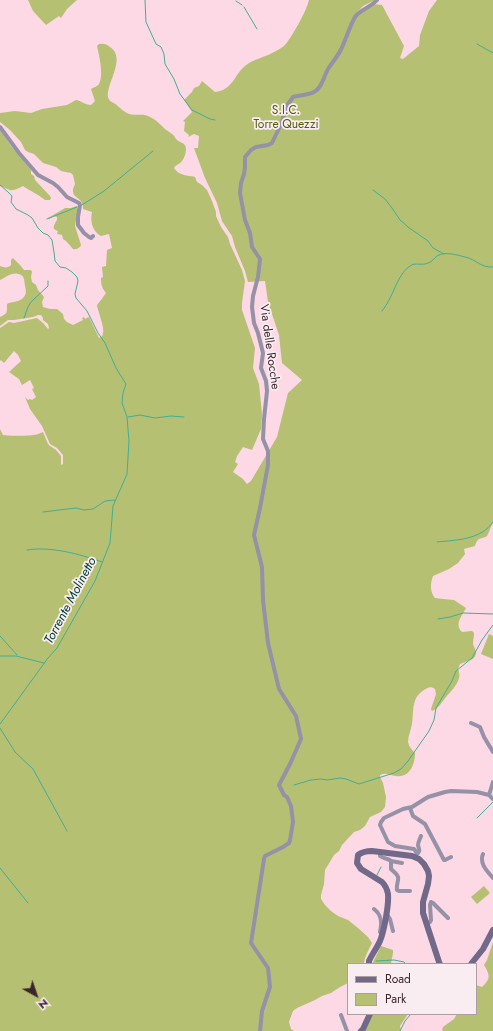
<!DOCTYPE html>
<style>
body{margin:0}
#map{position:relative;width:493px;height:1031px;overflow:hidden;background:#fdd8e5;font-family:Jost,sans-serif}
canvas{display:block}
.legend{position:absolute;left:347px;top:963px;width:130px;height:52px;box-sizing:border-box;background:#faedf1;border:1px solid #ae9da3;margin:0;padding:5px 7px;list-style:none;font-size:12px;color:#3b242d}
.legend li{display:flex;align-items:center;gap:8px;height:20px}
.legend b{width:20px;border:1px solid #ae9da3}
.north{position:absolute;left:16px;top:975px;width:40px;height:40px;-webkit-text-stroke:3px #faedf1;paint-order:stroke;rotate:140deg;font-size:11px;font-weight:700;line-height:16px;text-align:center;color:#3b242d}
.north::after{content:'';display:block;margin:auto;width:14px;height:18px;background:#3b242d;clip-path:polygon(50% 0,100% 100%,50% 72%,0 100%)}
</style>
<div id="map">
<canvas width="493" height="1031"></canvas>
<ul class="legend">
<li><b style="height:5px;background:#706989"></b>Road</li>
<li><b style="height:11px;background:#b6c072"></b>Park</li>
</ul>
<div class="north">N</div>
</div>
<script>
const ctx = document.querySelector('canvas').getContext('2d');
ctx.lineJoin = 'round';
function paint(path, color) { ctx.fillStyle = color; ctx.fill(path, 'evenodd'); }
function stroke(path, color, width, dash) { ctx.strokeStyle = color; ctx.lineWidth = width; ctx.lineCap = dash ? 'butt' : 'round'; ctx.setLineDash(dash || []); ctx.stroke(path); }
function label(font, color, halo, rows, align = 'center') {
  ctx.font = font + ' Jost,sans-serif'; ctx.lineWidth = 3.5; ctx.setLineDash([]); ctx.textBaseline = 'middle'; ctx.strokeStyle = halo; ctx.fillStyle = color; for (const [text, x, y, turn = 0] of rows) {
    ctx.save(); ctx.translate(x, y); ctx.rotate((+turn || 0) * Math.PI / 180); ctx.textAlign = isNaN(turn) ? turn : align; if (halo) ctx.strokeText(text, 0, 0); ctx.fillText(text, 0, 0); ctx.restore();
  }
}
paint(new Path2D(`
 M28 0H77L67 9 61 18 59 16 46 25 33 11Z
 M309 0H375L363 6 353 17H354C364 7 368 2 382 5L404 46 400 58 403 59 419 46 420 35 429 11 437 0H493V523C490 527 490 531 487 536 481 540 478 536 475 546L464 549 465 554 458 563 449 569 433 576C430 584 430 592 435 598L443 599 454 600 466 608C462 616 454 624 462 632L472 631 474 633C474 636 473 641 473 644 475 651 479 652 473 659L460 664 458 669C463 680 453 689 446 697 441 703 439 708 432 711L431 709 436 694 435 689C431 686 428 687 424 690 411 698 414 711 412 724 411 730 408 736 408 742 409 747 412 750 415 753 415 764 410 778 396 776 389 775 387 772 380 775V777L383 783 386 797 385 807 381 812 370 817 365 826 360 830 354 832 342 845 339 851 334 855 325 870 324 884 321 895V899L325 905 331 911 338 916 348 920 358 928 368 937 372 943C369 949 364 958 364 964H348V983L340 987 331 993 322 996 315 1000 297 1008 293 1011 289 1022 291 1029 294 1031H0V429L3 435C8 436 28 436 33 435 36 435 40 433 43 432L48 444 50 446 56 450 61 456V465L63 464V455L57 448 50 444 42 426 30 409 25 397 28 400 30 399 32 400 36 397 32 389 34 388 30 380 22 385 19 379 9 372 21 361 18 355 14 351 4 363 1 360 0 361V328L9 322 14 323 37 318 43 323 48 329 49 328 48 324 43 320V318L41 315H38L33 317 14 320H8L0 326V317C8 313 7 313 7 304L9 303C14 302 20 301 23 298 27 294 26 290 25 286 24 280 25 275 18 274 12 272 5 278 0 280V266C4 267 7 269 11 265V260L13 258 20 265 24 270H31L32 272 31 277 32 282 36 285 38 290 44 297 42 302 43 307 50 309H57L63 314 64 319 67 322 73 325 83 320 82 318 84 317 85 319 89 317 99 338C101 337 103 336 103 333 105 328 98 312 97 305L101 300 106 293C102 288 101 285 101 278L103 277 102 267 106 266 107 250 112 248 109 234 101 236C92 231 90 221 92 212L83 209V206L81 201 74 195 73 192V189L75 184 73 175 71 173 61 171 56 167 43 163 34 154 28 152 25 150 21 142 10 130 0 122V113L15 111 31 113 42 109 67 105 76 100C82 101 85 105 91 105L95 101 91 89C94 87 97 87 99 84 104 75 99 55 97 46L99 44C103 43 107 44 110 47 130 60 97 94 112 102 118 105 121 110 127 113 133 116 139 114 145 115 153 117 159 123 165 129 167 131 170 132 172 134 175 136 174 136 176 139 179 143 186 142 186 149 186 153 184 160 180 163 177 165 176 165 174 168 179 176 187 175 195 177L197 182 202 185 207 190 212 201 216 212V216L221 227 228 237 230 244 242 270 245 281 242 303V310L255 348 253 368 259 384 262 414 261 429 252 450 243 447 237 456 235 462 238 464 233 472 243 479 247 484 251 481 277 437 288 393 302 380 282 363 279 335 268 302 265 281 248 282 245 271 235 247 232 236 222 221 217 203 205 178 194 148H198L199 136 194 134 188 137 189 135 184 131 185 122 183 121 192 112 184 100 192 92 194 88 199 86 202 81 215 92C233 90 234 75 245 66 253 59 266 57 276 51 278 50 281 48 284 46 291 39 307 10 309 0Z
 M0 130 11 146 31 170V174L34 176 35 180 50 196 51 198 50 200H45C38 194 30 191 23 186 19 188 14 191 10 190 6 189 4 187 0 186Z
 M77 206 78 209 75 226 81 245C80 248 76 250 73 249L66 241 63 239 62 235 57 234 58 231C51 229 54 225 57 220V217L54 216 49 219 48 218 65 208H71Z
 M489 634 493 636V659L481 654Z
 M484 886 490 893 477 904 471 897Z
 M493 942V1031H443L442 1030 443 1027 454 1019 457 1014H476V985L482 987C491 979 490 975 484 965L487 960Z
 M381 946 393 950V953L391 963 392 964H372Z
 M373 1014H408L400 1026 401 1031H365Z`), '#b6c072');
stroke(new Path2D(`
 M145 0 146 22 156 44 161 47 164 54 165 64 174 79 180 94 192 110 210 119 215 120
 M236 1 242 5
 M244 7 257 29
 M477 44 493 53
 M0 185 8 192 12 196 11 202 16 209 28 215 32 218 38 228 43 233 48 235 52 240 54 252 55 261 60 267 66 268 72 272 77 277 78 281 75 294 76 298 87 311 98 333 105 343 116 368 126 384 123 393 122 403 127 417 129 441 127 474 113 506 110 543 95 581 57 648 48 658 0 724
 M373 190 385 199 392 208 400 220 408 227 428 241 433 248 444 254
 M82 205 104 191 153 151
 M47 219 77 207
 M382 311C385 307 387 304 389 300 394 291 400 272 410 266 415 262 422 266 428 263 432 262 434 258 437 256 445 251 457 255 465 257 476 259 480 268 493 267
 M24 318 28 307 31 302 48 286V281
 M128 417 140 415 155 418 171 416 184 417
 M43 512 76 508 84 510 93 509 105 501 115 500
 M437 542C456 540 481 540 493 522
 M27 550C50 546 80 554 102 562
 M438 619 450 617 463 613 493 614
 M0 636 17 655
 M0 656H16L44 663
 M0 728 15 752 33 769 67 831
 M294 785 311 780 321 779 327 780 340 778 346 779 359 784 394 773 401 769 408 761 429 731 434 720 436 708 452 681 456 671 472 658 482 640 493 625
 M477 818 493 802
 M0 868 28 903
 M377 875 381 867
 M376 961 394 960 404 962 406 964
 M400 1031 405 1021 411 1014`), '#44ad94', 1);
stroke(new Path2D(`
 M0 127 19 153 38 175 53 183 58 187 67 197 79 203 80 205 78 217V225L84 233 89 237 91 238 93 236
 M471 723 480 727 484 737 493 752
 M489 795 493 782
 M489 795 493 799
 M410 808 413 816 425 824 444 860H445L451 857
 M381 852 380 856C384 859 388 858 391 861V869C393 871 397 874 398 877 399 880 396 885 397 890L399 891H410
 M483 854C479 863 487 871 493 878
 M416 855C421 851 419 850 418 845 418 842 420 839 421 836
 M415 857 417 853 414 849 395 846 388 842 380 825 381 822 384 818 403 809 412 807 428 797 445 792 451 791 477 792 489 795
 M391 861 402 863
 M374 909C382 915 382 923 380 932
 M386 913 390 919 393 931
 M426 924 430 922 431 920 430 905 431 902 433 903 448 918
 M341 1015 347 1031
 M260 1031 262 1011 270 987 268 968 251 943 264 859 265 856 283 847 289 843 290 840 293 822 291 806 287 797 284 795 279 785 290 764 301 739 296 716 279 689 268 643 263 600 262 567 254 535 260 508 268 465V451L263 439 264 419 267 391 266 381 261 368 263 353 258 333 254 323 252 307 253 296 258 277 260 259 252 247 250 233 245 220 240 193 241 183 244 174 245 167V157L251 150 256 147 268 145 272 143 282 122 286 107 293 97C299 95 309 95 314 92 322 88 324 76 328 69 333 61 340 54 343 45 347 36 350 26 355 17 361 9 370 8 377 0`), '#9591a7', 4);
stroke(new Path2D(`
 M369 964V961C372 954 377 948 380 941 384 931 389 905 388 894 387 889 385 885 382 882L361 869 357 863 358 855C362 852 366 851 372 851L412 856 419 859 424 864 428 871 429 876 428 884 423 902V913L439 962 440 964
 M471 964 483 949 493 930
 M361 1031 363 1029 370 1014`), '#706989', 6);
label('12px', '#545b0e', '#faedf1', [
 ["S.I.C.",286,111],
 ["Torre Quezzi",286,125]
]);
label('12px', '#3b242d', '#faedf1', [
 ["Via delle Rocche",269,347,82]
]);
label('italic 13px', '#004135', '#faedf1', [
 ["Torrente Molinetto",71,601,-62]
]);
</script>
